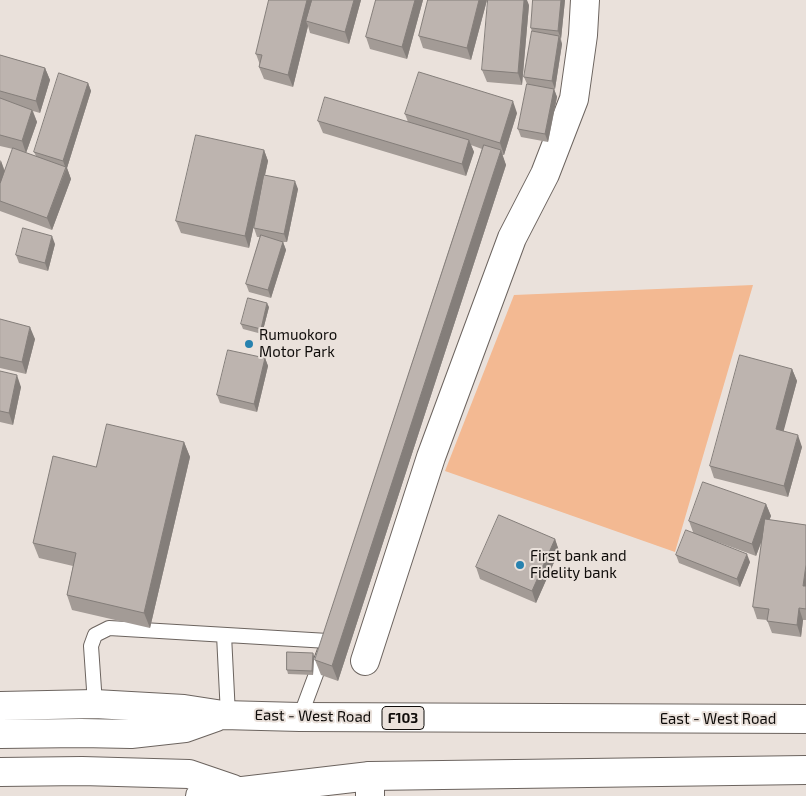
<!DOCTYPE html>
<style>
body{margin:0}
canvas{display:block;background:#eae1db}
</style>
<canvas width="806" height="796"></canvas>
<script>
const ctx = document.querySelector('canvas').getContext('2d');
ctx.lineJoin = 'round';
function paint(path, color) { ctx.fillStyle = color; ctx.fill(path, 'evenodd'); }
function stroke(path, color, width, dash) { ctx.strokeStyle = color; ctx.lineWidth = width; ctx.lineCap = dash ? 'butt' : 'round'; ctx.setLineDash(dash || []); ctx.stroke(path); }
function label(font, color, halo, rows, align = 'center') {
  ctx.font = font + ' "Exo 2",sans-serif'; ctx.lineWidth = 4; ctx.setLineDash([]); ctx.textBaseline = 'middle'; ctx.strokeStyle = halo; ctx.fillStyle = color; for (const [text, x, y, turn = 0] of rows) {
    ctx.save(); ctx.translate(x, y); ctx.rotate((+turn || 0) * Math.PI / 180); ctx.textAlign = isNaN(turn) ? turn : align; if (halo) ctx.strokeText(text, 0, 0); ctx.fillText(text, 0, 0); ctx.restore();
  }
}
paint(new Path2D(`
 M753 285 675 552 445 471 514 295Z`), '#f3b992');
const lane = new Path2D(`
 M224 635 228 715
 M95 704 91 646 95 635 109 628 328 641
 M300 717 325 650`);
const street = new Path2D(`
 M365 661 431 457 512 238 545 174 574 99 583 35 585 0
 M370 776V796`);
const primary = new Path2D(`
 M0 706 95 704 184 709 223 715 300 717 806 719
 M0 734 81 733 131 734 185 728 216 717
 M0 772 82 771 189 774 233 789
 M200 796 370 776 806 770`);
stroke(lane, '#6c645f', 16);
stroke(street, '#6c645f', 30);
stroke(primary, '#6c645f', 30);
stroke(lane, '#fff', 14);
stroke(street, '#fff', 28);
stroke(primary, '#fff', 28);
paint(new Path2D(`
 M269 0H361L349 44 310 33 308 26 293 87 264 79 259 67 260 65 256 54Z
 M376 0H423L407 59 370 49 366 37Z
 M428 0H487L471 60 423 48 419 36Z
 M533 0H565L561 39 562 44 555 89H554L557 97 548 142 521 137 518 129 527 84 524 77 532 32 531 28Z
 M529 5 522 85 487 82 482 70Z
 M0 55 45 68 50 80 40 113 33 111 37 122 26 153 36 156 34 152 88 83 91 91 67 168 71 179 52 230 0 211V160L1 161 5 171 13 149 0 146Z
 M517 113 504 155H502L506 165 338 681 321 675 315 660 482 149 471 145 474 152 466 176 323 133 318 121 408 122 405 114Z
 M264 150 268 161 265 175 298 189 287 242H283L286 250 271 298 249 292 246 284 260 237H257L254 228V224L249 248 181 233 176 221Z
 M55 244 48 271 19 263 16 255Z
 M269 307 262 334 243 329 241 324Z
 M0 319 35 339 26 374 0 368Z
 M265 358 268 366 257 412 220 403 217 395Z
 M792 369 797 381 783 431 802 447 788 497 714 478 710 466Z
 M0 371 21 387 13 425 0 422Z
 M184 442 190 457 150 628 72 610 67 595 73 566 39 558 33 543 96 467Z
 M766 504 771 516 769 520 806 525V620H803L801 637 772 633 767 620 757 619 753 607 762 540 756 556 712 540 750 562 740 587 679 563 676 555 693 532 689 521Z
 M555 539 559 551 536 603 480 579 476 567Z
 M313 653 314 657 313 675 288 674 287 670Z`), '#a39b96');
paint(new Path2D(`
 M307 0H314L306 21 308 26 293 87 288 75Z
 M354 0H361L349 44 345 32Z
 M415 0H423L407 59 402 47Z
 M479 0H487L471 60 467 48Z
 M524 0H527L529 5 522 85 518 73Z
 M561 0H565L561 39 558 31Z
 M559 36 562 44 555 89 552 81Z
 M45 68 50 80 40 113 36 101Z
 M88 83 91 91 67 168 71 179 52 230 47 218 66 169 63 161Z
 M554 89 557 97 548 142 545 134Z
 M513 101 517 113 504 155 500 143Z
 M32 110 37 122 26 153 22 141Z
 M469 140 474 152 466 176 462 164Z
 M264 150 268 161 249 248 245 236Z
 M501 150 506 165 338 681 332 666Z
 M1 161 5 173 0 188V164Z
 M295 181 298 189 287 242 284 234Z
 M52 236 55 244 48 271 45 263Z
 M283 242 286 250 271 298 268 290Z
 M267 303 269 307 262 334 261 329Z
 M30 327 35 339 26 374 22 362Z
 M265 358 268 366 257 412 254 404Z
 M792 369 797 381 781 441 776 429Z
 M17 375 21 387 13 425 9 413Z
 M798 435 802 447 788 497 784 486Z
 M184 442 190 457 150 628 144 613Z
 M766 504 771 516 756 556 752 544Z
 M555 539 559 551 536 603 532 591Z
 M747 554 750 562 740 587 737 579Z
 M806 565V594L803 586Z
 M799 608 803 620 801 637 797 625Z
 M313 653 314 657 313 675 312 671Z`), '#847e7a');
const building = new Path2D(`
 M269 0H307L288 75 259 67 262 55 256 54Z
 M312 0H354L345 32 306 21Z
 M376 0H415L402 47 366 37Z
 M428 0H479L467 48 419 36Z
 M488 0H524L518 73 482 70Z
 M533 0H561L558 31 531 28Z
 M532 31 559 36 552 81 524 77Z
 M0 55 45 68 36 101 0 91Z
 M419 72 513 101 500 143 405 114Z
 M59 73 88 83 63 161 34 152Z
 M527 84 554 89 545 134 518 129Z
 M325 97 469 140 462 164 318 121Z
 M0 98 32 110 22 141 0 135Z
 M196 135 264 150 245 236 176 221Z
 M484 145 501 150 332 666 315 660Z
 M13 148 66 167 47 218 0 201V184Z
 M264 175 295 181 284 234 254 228Z
 M23 228 52 236 45 263 16 255Z
 M261 235 283 242 268 290 246 284Z
 M248 298 267 303 261 329 241 324Z
 M0 319 30 327 22 362 0 357Z
 M228 350 265 358 254 404 217 395Z
 M740 355 792 369 776 429 798 435 784 486 710 466Z
 M0 371 17 375 9 413 0 411Z
 M107 424 184 442 144 613 67 595 76 553 33 543 53 456 96 467Z
 M703 482 766 504 752 544 689 521Z
 M499 515 555 539 532 591 476 567Z
 M765 519 806 525V565L803 586H806V609L799 608 797 625 767 621 769 609 753 607Z
 M686 530 747 554 737 579 676 555Z
 M287 652 313 653 312 671 287 670Z`);
paint(building, '#bdb4af');
stroke(building, '#847e7a', 1);
for (const [x, y, r, color] of [
 [249,344,5,"#2782af"],
 [520,565,5,"#2782af"]
]) { const dot = new Path2D(); dot.arc(x, y, r, 0, 2 * Math.PI); ctx.fillStyle = color; ctx.fill(dot); stroke(dot, '#eae1db', 2); }
for (const [x, y, w] of [
 [403,718,42]
]) { const box = new Path2D(); box.roundRect(x - w / 2, y - 11.5, w, 23, 4); ctx.fillStyle = '#eae1db'; ctx.fill(box); stroke(box, '#0f0c0a', 1); }
label('bold 14px', '#0f0c0a', null, [
 ["F103",403,718]
]);
label('15px', '#0f0c0a', '#eae1db', [
 ["Rumuokoro",259,335],
 ["Motor Park",259,352],
 ["First bank and",530,556],
 ["Fidelity bank",530,573]
], 'left');
label('15px', '#0f0c0a', '#eae1db', [
 ["East - West Road",313,716,1],
 ["East - West Road",718,719]
]);
</script>
